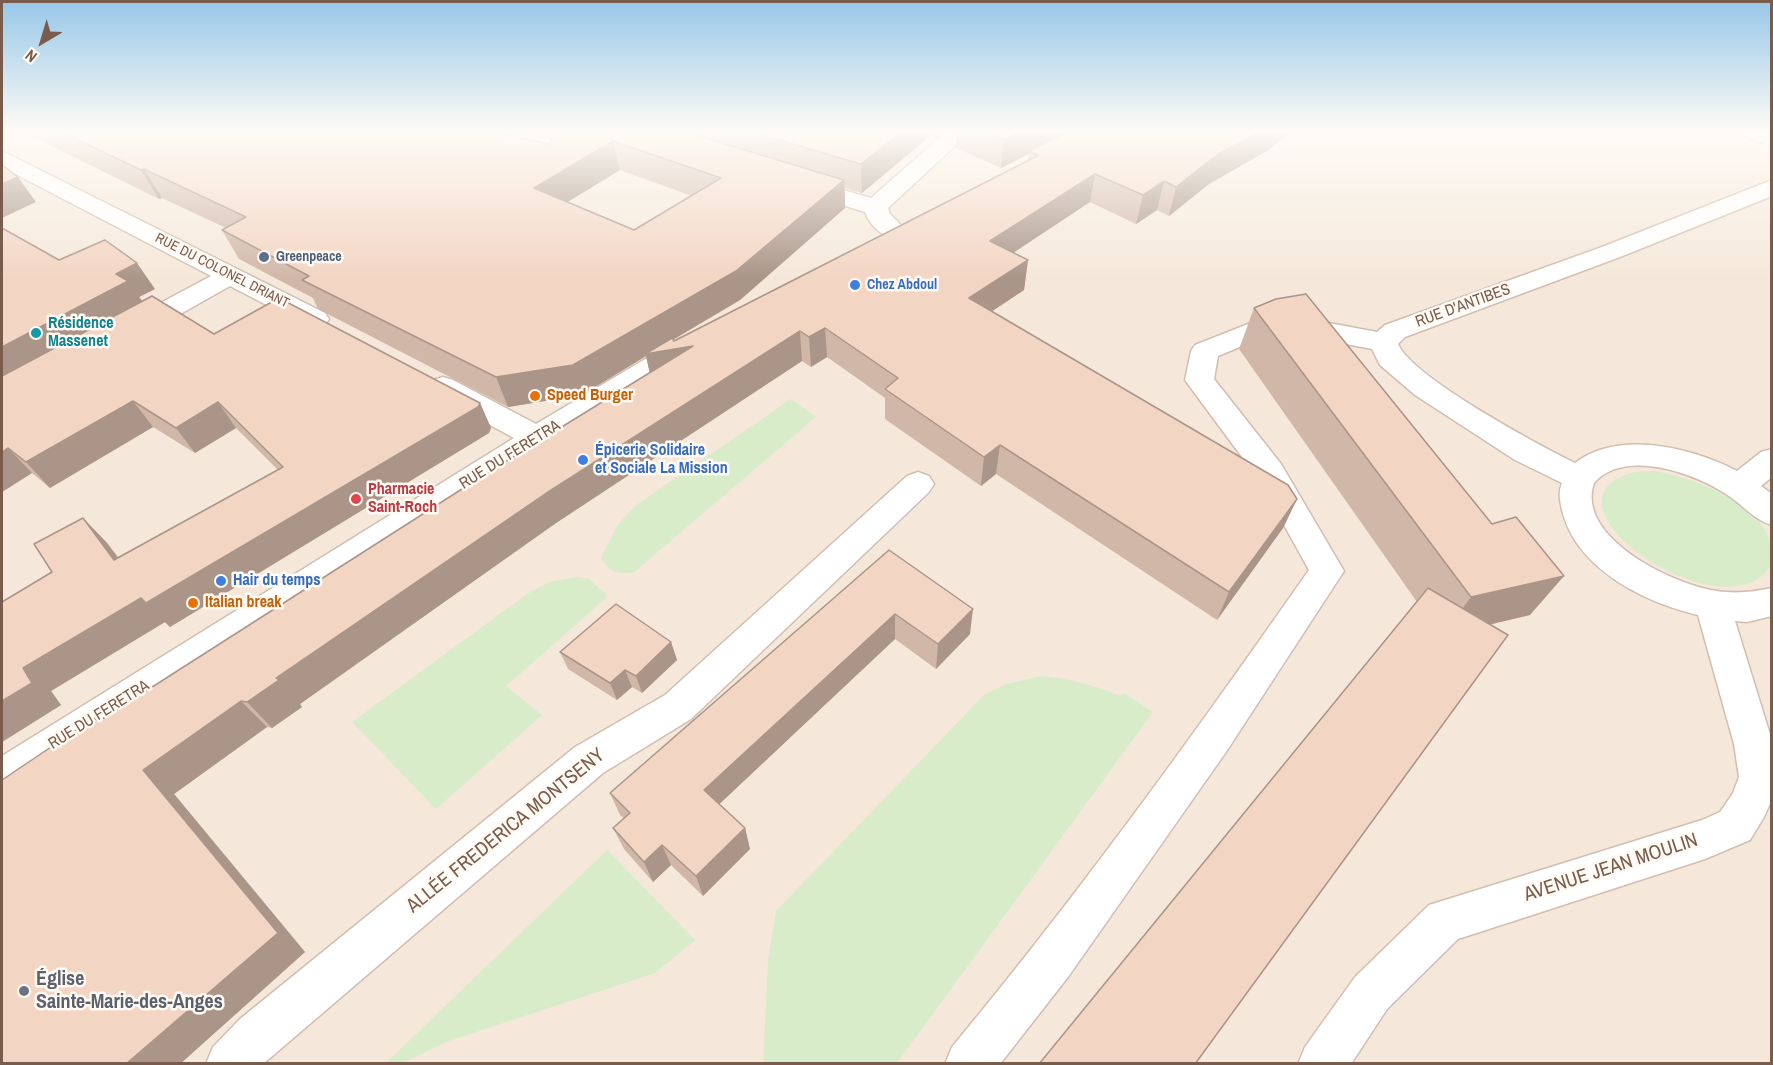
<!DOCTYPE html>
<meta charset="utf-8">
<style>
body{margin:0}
#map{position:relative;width:1773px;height:1065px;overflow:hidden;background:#fdf6ec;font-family:"Archivo Narrow",sans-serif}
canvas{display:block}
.frame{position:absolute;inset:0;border:3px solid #7a5c4d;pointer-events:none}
.north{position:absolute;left:12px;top:12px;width:60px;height:60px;-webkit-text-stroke:4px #fffaf3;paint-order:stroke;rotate:218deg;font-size:16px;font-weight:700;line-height:24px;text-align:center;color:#7a5c4d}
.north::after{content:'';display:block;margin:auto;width:21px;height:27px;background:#7a5c4d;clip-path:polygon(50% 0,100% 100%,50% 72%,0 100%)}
</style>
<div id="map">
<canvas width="1773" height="1065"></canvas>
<div class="frame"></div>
<div class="north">N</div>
</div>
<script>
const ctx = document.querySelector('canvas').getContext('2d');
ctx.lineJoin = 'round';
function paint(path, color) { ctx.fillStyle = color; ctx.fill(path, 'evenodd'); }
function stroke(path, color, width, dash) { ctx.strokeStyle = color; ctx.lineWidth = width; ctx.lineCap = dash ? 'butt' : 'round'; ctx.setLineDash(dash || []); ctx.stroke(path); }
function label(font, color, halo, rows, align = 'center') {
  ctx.font = font + ' "Archivo Narrow",sans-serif'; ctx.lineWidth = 5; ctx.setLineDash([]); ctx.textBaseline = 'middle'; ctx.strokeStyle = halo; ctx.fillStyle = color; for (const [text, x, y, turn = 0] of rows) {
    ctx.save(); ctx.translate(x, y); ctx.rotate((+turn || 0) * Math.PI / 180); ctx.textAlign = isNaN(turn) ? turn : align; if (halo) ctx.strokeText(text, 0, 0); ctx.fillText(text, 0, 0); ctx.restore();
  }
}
paint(new Path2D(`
 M2 130H1771V1063H2Z`), '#f5e8da');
paint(new Path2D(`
 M791 399 816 417 633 573C616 573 610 573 601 558L618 524 635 506Z
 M1655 471C1692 478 1765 503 1771 547 1772 553 1771 560 1771 566 1767 570 1763 576 1758 579 1697 617 1540 504 1628 474 1636 471 1646 471 1655 471Z
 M578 577 589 579 605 593 606 598 506 686 542 715 436 809 352 722 527 594 549 582Z
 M1043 676C1071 679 1095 685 1120 696L1124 693 1153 712 897 1063H763L768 960 776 911 985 694 1006 684Z
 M607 850 695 940 655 973 446 1042 403 1063H386Z`), '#d8ecc9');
const minor = new Path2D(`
 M948 130H972L888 208 890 214 909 233 906 238C888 243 871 228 865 212L794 190 790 185 794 180 802 178 871 198Z
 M1740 130H1767L1772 132V147L1743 135Z
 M2 151 325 313 329 319 325 325 315 327 305 325 230 286 143 335 133 338 123 335 119 329 123 323 211 276 2 167Z
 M1772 180V196L1620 257 1405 337 1398 344C1412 377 1538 445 1575 463 1619 429 1693 448 1737 471L1761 452 1772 449V477L1761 486 1772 494V525C1754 520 1742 504 1726 494 1694 473 1624 448 1594 483 1575 538 1674 585 1717 591 1736 594 1753 592 1772 588V616L1747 622 1735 621 1772 741V799L1764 817 1750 840 1705 859 1458 939 1387 1009 1351 1064H1298L1305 1047 1355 977 1429 905 1702 820 1720 812 1733 793 1739 777 1734 744 1698 615C1644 602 1576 569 1562 510 1560 500 1558 493 1562 483L1515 460 1415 395 1380 365 1372 349 1278 331 1218 356 1214 379 1281 464 1344 571 1226 752 1068 977 1000 1064H945L952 1047C1079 894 1195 733 1309 570L1259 480 1185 380 1191 351 1195 345 1276 313 1377 332 1385 325 1602 247Z
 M689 336 699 339 703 345 699 351 547 446 16 790 2 795V756L514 438 433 394 429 387 433 380 443 377 453 380 536 424 679 339Z
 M918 472 929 476 934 484 929 492 691 719 603 773 263 1064H206L213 1047 240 1019 575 747 665 695 907 476Z`);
stroke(minor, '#d1beb0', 3);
paint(minor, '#fff');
paint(new Path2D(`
 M19 130H478L550 144 554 130H945L935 138 930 136 862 193 845 188V208L740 300 673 340 674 341 1028 161 1029 154 1001 168 956 148 957 130H1293L1270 149 1209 184 1169 216 1157 210 1136 224 1090 202 1013 253 1028 260 1024 290 992 311 1297 499 1283 528 1217 620 996 474 981 486 885 419V398L827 357 811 367 802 361 556 523 300 704 302 707 272 728 267 727 174 794 305 952 180 1064H2L99 721 650 373 646 356 582 395 508 407 318 309 313 298 239 259 222 230 226 228 162 198 159 199ZM620 170 692 196 634 230 567 202Z
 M2 228 59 260 155 289 139 297 143 301 214 334 480 403 491 428 489 433 170 627 165 622 51 691 61 705 2 742V602L52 572 83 518 107 543 118 557 278 470 236 428 195 453 153 427 50 488 32 473 2 492Z
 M1254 308 1530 615 1490 624 1417 602 1239 349Z
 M889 550 970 634 936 669 895 639 719 804 745 828 750 849 703 896 671 865 653 882 624 849 613 828 624 818 620 815 610 793Z
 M671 642 677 660 642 693 632 687 617 700 568 669 560 652Z`), '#d1b7a8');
paint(new Path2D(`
 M904 130H930V136L862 193 861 164Z
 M935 130H945L935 138Z
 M1024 130H1077L1029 151V154L1001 168 1004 140Z
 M1262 130H1293L1270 149 1209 184 1169 216 1176 187 1217 155Z
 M613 141 620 170 543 217 534 188Z
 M144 169 162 198 159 199 141 170Z
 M1095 174 1090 202 987 270 990 241Z
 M18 177 36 202 2 218V184Z
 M844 180 845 208 740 300 652 352 693 346 652 383 646 356 582 395 508 407 496 377Z
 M1164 181 1157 210 1136 224 1143 195Z
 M1028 260 1024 290 967 328 969 298Z
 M137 263 155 289 139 297 146 307 2 385V347L116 274Z
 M825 328 827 357 811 367 809 337Z
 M800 331 802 361 556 523 300 704 302 707 272 728 247 702 276 678 545 494Z
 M133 401 153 427 50 488 26 462Z
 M218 402 236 428 195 453 176 428Z
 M480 403 491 428 489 433 170 627 146 603Z
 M1000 445 996 474 981 486 984 457Z
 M8 448 32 473 2 492V452Z
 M1297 499 1283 528 1217 620 1229 592Z
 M83 518 107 543 138 584 114 560Z
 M1564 576 1530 615 1442 636 1471 597Z
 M141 598 165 622 51 691 61 705 2 742V701L23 668Z
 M973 609 970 634 936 669 938 644Z
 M895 614V639L711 812 704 790Z
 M671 642 677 660 642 693 636 676Z
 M625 670 632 687 617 700 610 683Z
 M241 701 267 727 174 794 305 952 180 1064H126L143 770Z
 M745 828 750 849 703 896 696 876Z
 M662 845 671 865 653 882 644 862Z`), '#aa9588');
const building = new Path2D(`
 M57 130H478L550 144 554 130H679L844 180 736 271 573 365 496 377 302 280 309 276 222 230 246 217 144 169 141 170ZM613 141 721 178 634 230 534 188Z
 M745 130H904L861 164Z
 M981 130H1024L1004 140Z
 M1071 130H1262L1217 155 1176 187 1164 181 1143 195 1095 174 990 241 1028 260 969 298 1288 485 1297 499 1229 592 1000 445 984 457 885 389 898 378 825 328 809 337 800 331 545 494 276 678 279 680 247 702 241 701 143 770 278 933 126 1064H2V780L94 718 99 721 487 473 693 346 645 354 672 338 674 341 1039 155 1029 151Z
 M2 165 18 177 2 184Z
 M2 228 59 260 105 240 137 263 116 274 128 281 2 347Z
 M1306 294 1492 524 1516 517 1564 576 1471 597 1254 308 1276 299Z
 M152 296 214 334 279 298 480 403 478 407 146 603 141 598 23 668 32 683 2 701V602L52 572 34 544 83 518 114 560 283 467 218 402 176 428 133 401 26 462 8 448 2 452V376Z
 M889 550 973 609 938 644 895 614 704 790 745 828 696 876 662 845 644 862 613 828 630 813 610 793Z
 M1428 588 1508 635 1195 1064H1039Z
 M616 604 671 642 636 676 625 670 610 683 560 652Z`);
paint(building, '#f3d5c3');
stroke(building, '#aa9588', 1.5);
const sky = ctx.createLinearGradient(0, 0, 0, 279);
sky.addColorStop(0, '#97c7e8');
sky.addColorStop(0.47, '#fefbf6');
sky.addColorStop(1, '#fefbf600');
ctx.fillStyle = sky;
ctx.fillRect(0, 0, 1773, 279);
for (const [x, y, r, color] of [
 [264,257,6,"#5c6f8a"],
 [855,285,6,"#3f7fe0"],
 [36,333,6,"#0f9aa8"],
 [535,396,6,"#e8710a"],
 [583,460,6,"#3f7fe0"],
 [356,499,6,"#e0444e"],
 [221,581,6,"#3f7fe0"],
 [193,603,6,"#e8710a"],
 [24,991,6,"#6b7280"]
]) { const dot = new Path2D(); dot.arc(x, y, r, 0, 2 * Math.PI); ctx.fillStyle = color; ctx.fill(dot); stroke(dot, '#fffaf3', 2); }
label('bold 14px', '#4e5e75', '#fffaf3', [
 ["Greenpeace",276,257]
], 'left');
label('14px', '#7a5c4d', '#fffaf3', [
 ["RUE DU COLONEL DRIANT",222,271,27]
]);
label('bold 14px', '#366cbe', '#fffaf3', [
 ["Chez Abdoul",867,285]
], 'left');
label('16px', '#7a5c4d', '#fffaf3', [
 ["RUE D'ANTIBES",1463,306,-20],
 ["RUE DU FERETRA",510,455,-32],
 ["RUE DU FERETRA",99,715,-32]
]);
label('bold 16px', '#0d838f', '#fffaf3', [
 ["Résidence",48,324],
 ["Massenet",48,342]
], 'left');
label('bold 16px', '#c56008', '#fffaf3', [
 ["Speed Burger",547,396],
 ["Italian break",205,603]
], 'left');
label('bold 16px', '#366cbe', '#fffaf3', [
 ["Épicerie Solidaire",595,451],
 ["et Sociale La Mission",595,469],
 ["Hair du temps",233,581]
], 'left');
label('bold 16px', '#be3a42', '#fffaf3', [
 ["Pharmacie",368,490],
 ["Saint-Roch",368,508]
], 'left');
label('20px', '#7a5c4d', '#fffaf3', [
 ["ALLÉE FREDERICA MONTSENY",506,831,-39],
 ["AVENUE JEAN MOULIN",1611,868,-18]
]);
label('bold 20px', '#5b616d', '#fffaf3', [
 ["Église",36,980],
 ["Sainte-Marie-des-Anges",36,1003]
], 'left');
</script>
